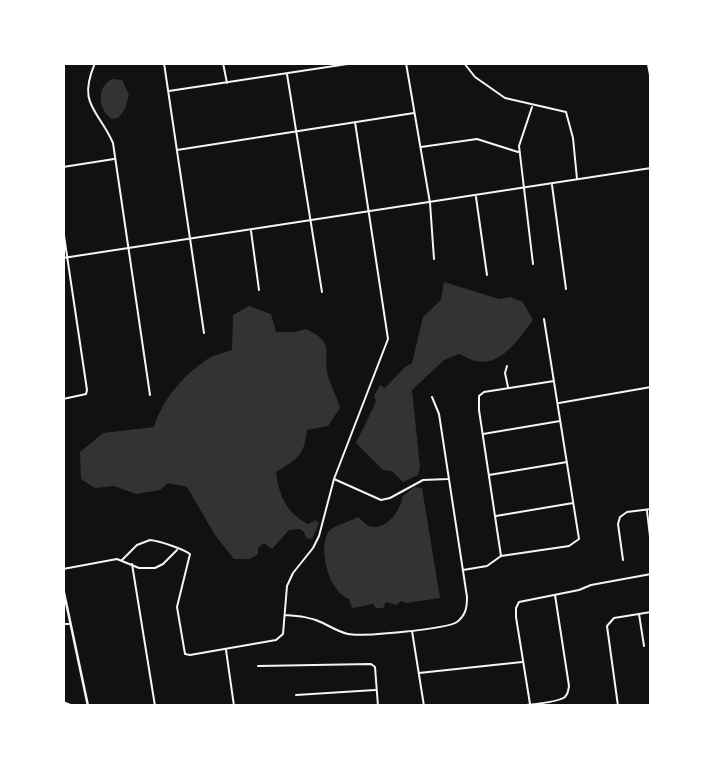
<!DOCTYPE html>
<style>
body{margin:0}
#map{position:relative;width:714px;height:769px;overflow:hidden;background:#111;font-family:"Roboto Condensed",sans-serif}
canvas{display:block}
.frame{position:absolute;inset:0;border:65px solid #fff;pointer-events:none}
</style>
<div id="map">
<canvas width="714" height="769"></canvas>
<div class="frame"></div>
</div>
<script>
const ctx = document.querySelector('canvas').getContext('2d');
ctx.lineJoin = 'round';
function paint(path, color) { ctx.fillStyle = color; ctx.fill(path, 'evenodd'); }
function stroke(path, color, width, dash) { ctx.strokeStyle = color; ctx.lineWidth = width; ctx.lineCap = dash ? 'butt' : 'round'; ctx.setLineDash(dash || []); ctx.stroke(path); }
paint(new Path2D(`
 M112 79 122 80 129 95 125 109 118 118 112 119C98 110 96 87 112 79Z
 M444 282 499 299 510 297 523 302 533 320C519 338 502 367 475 361 470 360 464 356 459 354L444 360 412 390 420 467 418 475 403 482 392 471 383 470 356 443 376 402 374 396 380 385 385 388 405 367 412 363 423 317 441 300Z
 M249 306 271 314 276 332H295L306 329C337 344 322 351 328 376 331 386 337 397 340 408L328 426 307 430C304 457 297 459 276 472 279 495 286 513 308 524L316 520 319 523 312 539 306 538 304 532 300 529 289 530 272 549 264 543 258 548V554L250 559H234L215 535 187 487 168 483 160 490 136 494 114 486 95 488 81 479 80 452 103 433 154 427C163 398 185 373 211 357 217 354 226 352 232 350L233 315Z
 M414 487 422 488 440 598 406 603 401 601 396 605 386 602 383 608H376L373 604 352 608 349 599C329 592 317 549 329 531 334 525 350 522 358 517L368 526C372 526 376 528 380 526 391 523 402 507 402 497Z`), '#333');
stroke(new Path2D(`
 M95 63C77 105 98 109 113 143L150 395
 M164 63 204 333
 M223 63 227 83
 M406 63 430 203 434 259
 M464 63 475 77 505 98 566 112 573 138 577 179
 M287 74 322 292
 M169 91 354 63
 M532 107 519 146 533 264
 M421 147 477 139 518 152
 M177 150 414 113
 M63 167 114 159
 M552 185 566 289
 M476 197 487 275
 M63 229 87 390 86 394 63 399
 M251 231 259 290
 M507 366 505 373 508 387
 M559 403 651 387
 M483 434 560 421
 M489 475 567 462
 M334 479 381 500 390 498 423 480 448 479
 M647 511 651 545
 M496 516 573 503
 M501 556 479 410V396L484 392 554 381
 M122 560 137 545 150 540C160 541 183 549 190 554L177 607 185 654 190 655 276 640 283 634 287 586 293 573 313 548 319 536 334 479 388 339 355 122
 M623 560 618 524 620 517 627 512 651 509
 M132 564 155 706
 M63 569 117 559 139 568H155L163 564 177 550
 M463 570 487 566 501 556 569 546 579 539 544 319
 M639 614 644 646
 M285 615C299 616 311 617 323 623 331 627 339 632 348 634 362 637 447 629 457 622 466 615 467 607 467 597L439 414 432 397
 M63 624H69
 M412 631 424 706
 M226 650 234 706
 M258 666 371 664 375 667 378 706
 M419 673 522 662
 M296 695 375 690
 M63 702 73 706
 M530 704 516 617V608L519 602 579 590 591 585 651 574
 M510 706C523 705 555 704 565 697 569 693 568 690 569 686L555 595
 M618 706 607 626 614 618 651 612`), '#f5f5f5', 2);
stroke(new Path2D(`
 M63 258 651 168`), '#f5f5f5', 2);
stroke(new Path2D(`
 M63 588 88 706`), '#f5f5f5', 2.5);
stroke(new Path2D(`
 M648 63 651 79`), '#f5f5f5', 2.5);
</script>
